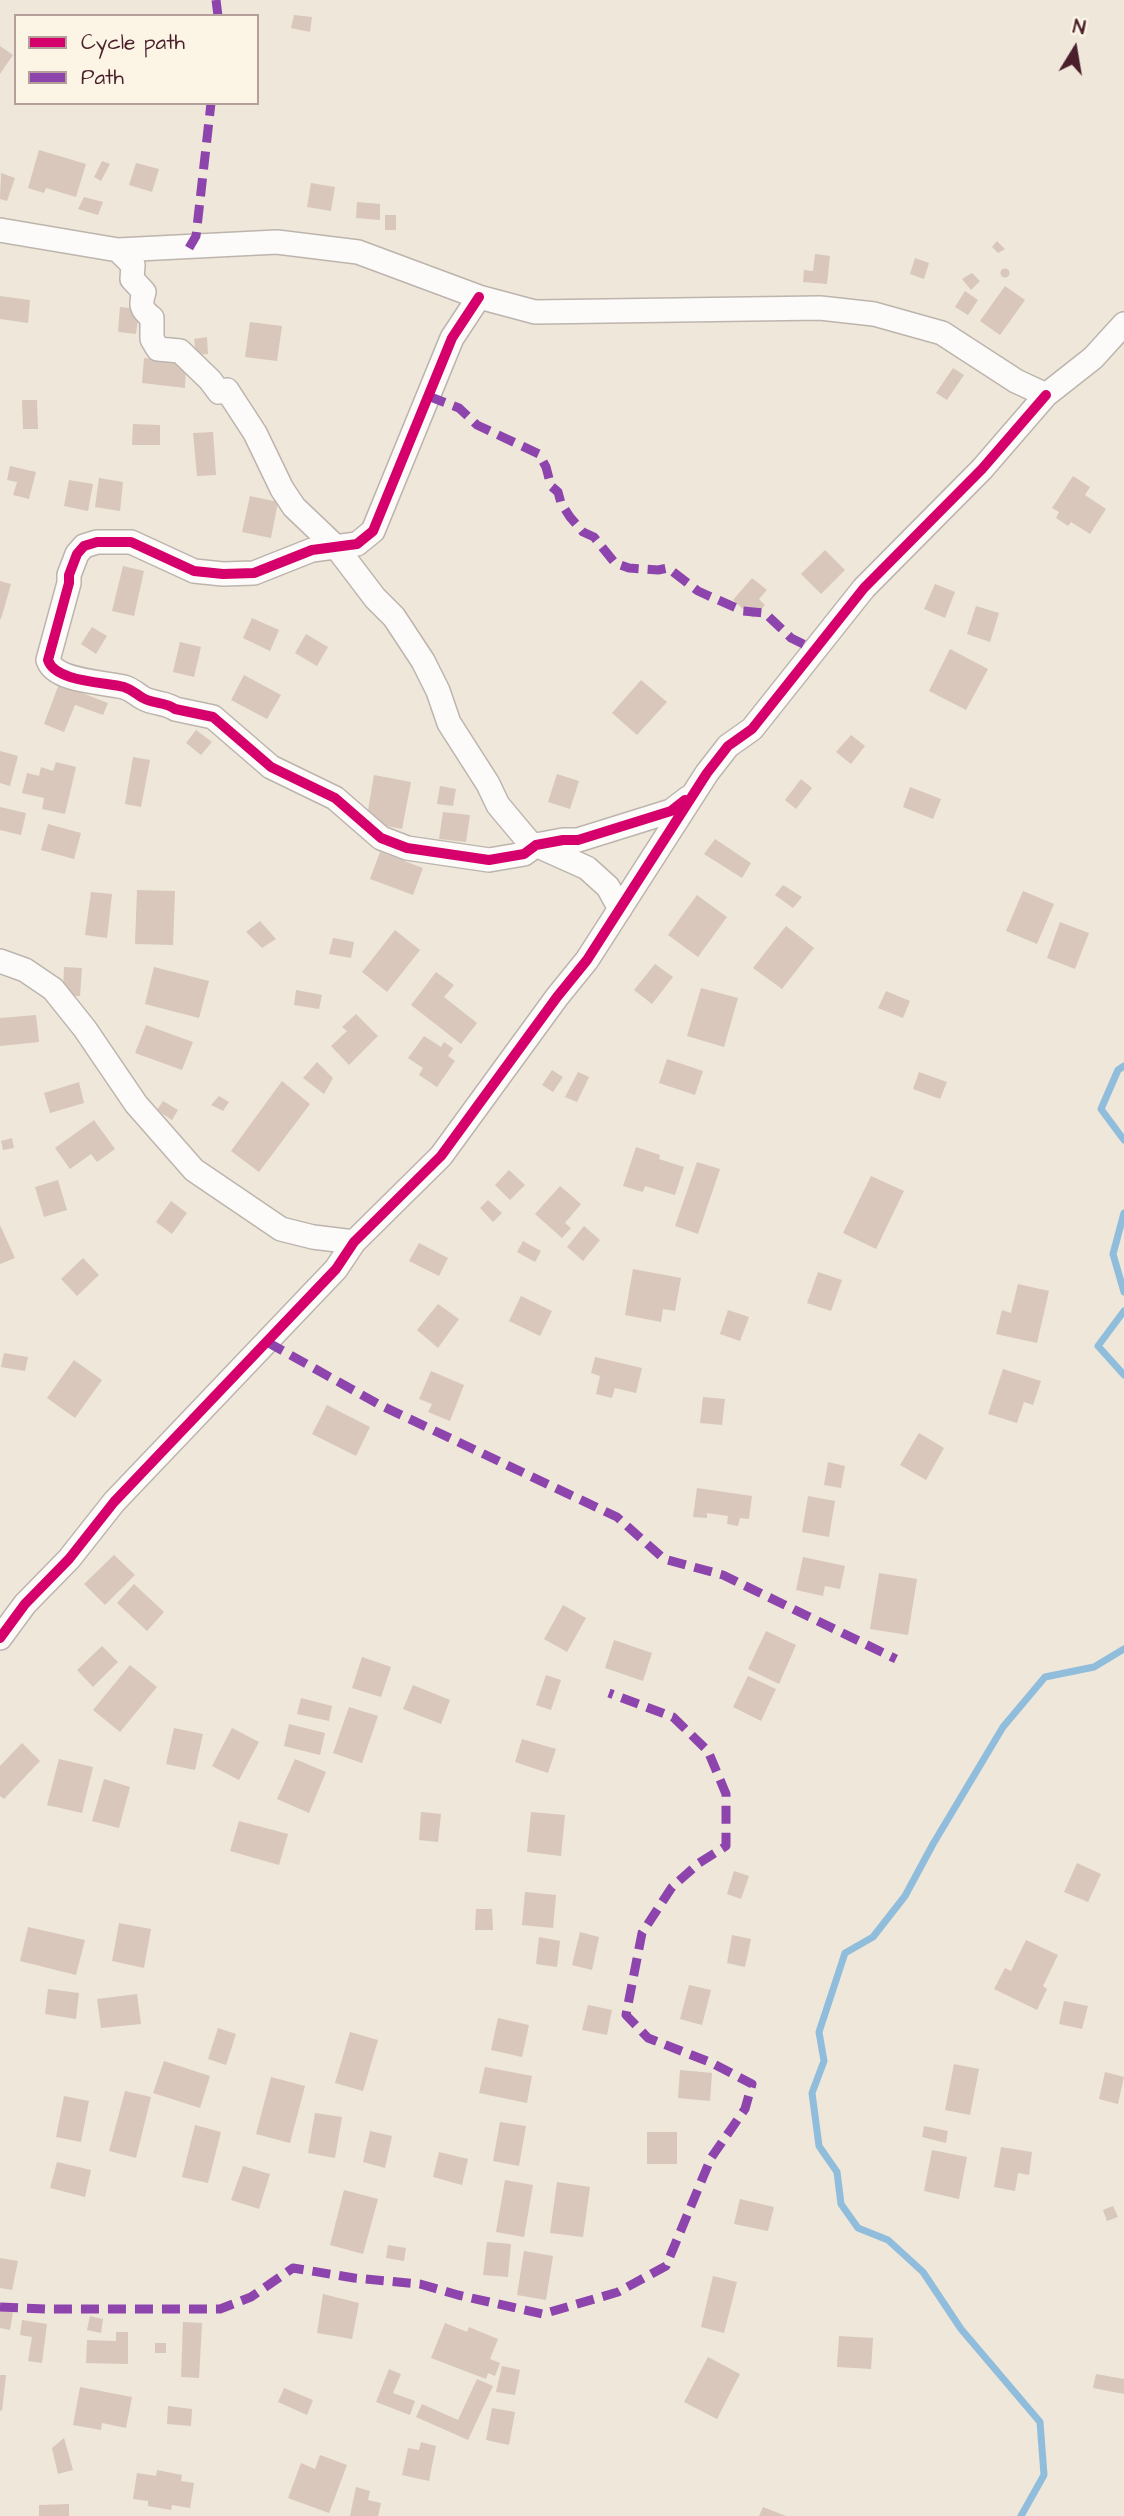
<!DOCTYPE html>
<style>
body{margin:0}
#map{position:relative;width:1124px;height:2516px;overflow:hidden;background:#eee7da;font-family:"Architects Daughter",sans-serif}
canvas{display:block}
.legend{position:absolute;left:14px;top:14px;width:245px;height:91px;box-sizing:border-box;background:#fcf5e5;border:2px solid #b59f9b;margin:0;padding:9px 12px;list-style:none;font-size:21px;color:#4a1f2b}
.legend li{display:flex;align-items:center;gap:14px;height:35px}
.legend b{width:35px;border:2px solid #b59f9b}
.north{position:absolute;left:1040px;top:14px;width:70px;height:70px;-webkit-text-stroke:5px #fcf5e5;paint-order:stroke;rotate:11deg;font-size:19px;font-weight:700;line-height:28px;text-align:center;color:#4a1f2b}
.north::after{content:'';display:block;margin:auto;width:24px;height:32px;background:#4a1f2b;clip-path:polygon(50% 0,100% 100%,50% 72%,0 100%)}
</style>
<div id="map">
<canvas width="1124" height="2516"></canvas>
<ul class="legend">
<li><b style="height:9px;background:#d6006c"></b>Cycle path</li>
<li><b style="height:9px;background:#8e44ad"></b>Path</li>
</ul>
<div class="north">N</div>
</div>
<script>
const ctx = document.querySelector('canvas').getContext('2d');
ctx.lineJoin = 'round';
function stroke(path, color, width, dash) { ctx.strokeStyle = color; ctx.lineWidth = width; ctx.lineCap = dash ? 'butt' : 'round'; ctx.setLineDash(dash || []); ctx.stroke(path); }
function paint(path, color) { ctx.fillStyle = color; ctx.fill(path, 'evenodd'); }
stroke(new Path2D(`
 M1124 1066 1118 1070 1101 1109 1124 1140
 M1124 1213 1113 1254 1124 1292
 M1124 1311 1098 1346 1124 1375
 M1021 2516 1044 2475 1040 2422 961 2329 923 2272 888 2240 858 2228 841 2204 837 2172 819 2146 812 2093 824 2061 819 2032 845 1953 873 1937 905 1896 933 1844 1003 1727 1045 1677 1094 1667 1124 1649`), '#91bddc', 7);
paint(new Path2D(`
 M294 15 312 17 310 32 291 28Z
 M0 46 13 55 0 74Z
 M39 150 86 164 76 197 46 188 44 193 28 188Z
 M102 161 110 164 101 181 94 177Z
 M136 163 159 169 152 192 129 185Z
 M1 173 15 178 7 201 0 199Z
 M311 183 335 187 331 211 307 207Z
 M84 197 103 202 98 215 78 209Z
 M357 202 380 204V220L356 218Z
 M385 215H396V230H385Z
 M997 241 1005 249 998 253 992 247Z
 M815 254 830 256 827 284 803 282 804 270 813 271Z
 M915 258 929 263 924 279 910 274Z
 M1000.5 273a4.5 4.5 0 1 1 9 0a4.5 4.5 0 1 1-9 0Z
 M972 273 980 281 971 290 962 279Z
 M1005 286 1025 300 1000 335 980 321Z
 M965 291 978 300 968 315 955 307Z
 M0 296 30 300 28 323 0 319Z
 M120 307 139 309 136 334 118 332Z
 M250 322 282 326 277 361 245 357Z
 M207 337 208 354 196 355 194 339Z
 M144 358 186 363 185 388 142 383Z
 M953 368 964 375 947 400 936 393Z
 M22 400H37L38 429H23Z
 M133 424 160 425V445H132Z
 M213 432 216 475 197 476 193 433Z
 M10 466 36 472 29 499 13 495 17 482 7 480Z
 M1073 476 1090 487 1085 495 1106 509 1090 534 1071 522 1068 526 1056 518 1059 512 1052 508Z
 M99 478 123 482 120 511 95 507Z
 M69 480 93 484 88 511 64 506Z
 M250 496 278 502 271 538 242 532Z
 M825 550 845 570 821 594 801 574Z
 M123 566 144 571 134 616 112 611Z
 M752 578 767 590 759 599 765 605 753 618 733 600Z
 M0 581 11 584 1 619H0Z
 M935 584 955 592 945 618 924 609Z
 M976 606 999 613 990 642 967 634Z
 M252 618 279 630 270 651 243 638Z
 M92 627 107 636 96 654 81 644Z
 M306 634 328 647 317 666 295 653Z
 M180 642 201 647 194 677 173 672Z
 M950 649 988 669 966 710 929 691Z
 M244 675 281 695 267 719 231 700Z
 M641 680 667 702 637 735 612 713Z
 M59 684 108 703 103 715 75 705 64 732 44 724Z
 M196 730 212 742 201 755 186 743Z
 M851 735 865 746 851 764 836 752Z
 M0 751 18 756 10 786 0 783Z
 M133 757 150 760 141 807 125 804Z
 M56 762 76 767 65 814 42 809 44 798 22 793 27 773 39 776 41 767 53 771Z
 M557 774 579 781 570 809 548 802Z
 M374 775 411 782 402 829 366 822Z
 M801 779 812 788 796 809 785 800Z
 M440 786 456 789 453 806 437 804Z
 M910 787 941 799 933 819 903 807Z
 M0 807 26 813 21 835 0 830Z
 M443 812 470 815 466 842 439 839Z
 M48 824 81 833 74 859 41 850Z
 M715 839 751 863 742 878 704 854Z
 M380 852 423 868 413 895 370 879Z
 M783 885 802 897 793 908 775 895Z
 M137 890 175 891 173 945 135 944Z
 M1023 891 1054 904 1037 944 1006 931Z
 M91 892 112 894 107 938 85 935Z
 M697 895 727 917 698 957 668 935Z
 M260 921 276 939 262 948 246 932Z
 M1060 922 1089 933 1075 969 1047 958Z
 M786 926 814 948 782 989 753 968Z
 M395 930 420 950 387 992 362 972Z
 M333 938 354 942 351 958 329 954Z
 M655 964 673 977 652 1004 634 990Z
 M64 967 82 968 80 996H63Z
 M154 967 209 981 199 1018 145 1004Z
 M436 972 454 985 444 997 477 1023 461 1044 411 1005Z
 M701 988 738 998 724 1047 687 1036Z
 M296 990 322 995 319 1009 294 1005Z
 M886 991 910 1001 903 1018 878 1008Z
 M356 1014 378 1036 349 1065 331 1046 347 1031 342 1027Z
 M36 1015 39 1042 0 1046V1018Z
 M146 1025 193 1042 182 1070 135 1053Z
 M424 1036 441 1047 444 1042 453 1048 448 1056 455 1061 437 1087 419 1075 423 1068 408 1058Z
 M667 1059 703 1071 695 1095 659 1083Z
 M317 1062 333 1078 324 1094 303 1078Z
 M552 1070 563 1077 553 1092 542 1085Z
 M578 1072 589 1077 577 1102 565 1097Z
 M919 1072 947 1082 940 1099 913 1089Z
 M282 1081 310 1104 259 1172 231 1151Z
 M79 1082 84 1103 50 1113 44 1093Z
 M219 1096 229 1102 223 1111 211 1105Z
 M163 1101 178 1110 172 1120 157 1110Z
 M94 1120 115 1149 97 1162 91 1154 70 1169 55 1148Z
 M12 1138 14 1148 3 1150 1 1141Z
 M636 1147 660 1155 659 1159 684 1167 675 1195 645 1186 643 1192 623 1186Z
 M697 1162 720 1169 698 1234 675 1226Z
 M509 1170 525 1185 510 1200 495 1185Z
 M871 1176 904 1191 876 1249 843 1233Z
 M58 1180 67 1210 44 1217 35 1187Z
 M560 1186 581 1204 565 1223 571 1228 562 1238 535 1214Z
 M488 1200 502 1213 493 1222 480 1208Z
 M171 1201 187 1213 172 1234 156 1222Z
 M0 1225 15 1258 0 1264Z
 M584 1226 600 1240 583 1261 567 1247Z
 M523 1241 541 1251 535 1262 517 1252Z
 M419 1243 448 1258 439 1276 409 1261Z
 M83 1258 99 1275 77 1296 61 1279Z
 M633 1269 681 1278 675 1311 663 1309 661 1322 625 1315Z
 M818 1272 842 1280 831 1311 807 1303Z
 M1018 1284 1049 1291 1037 1343 996 1334 1002 1310 1011 1313Z
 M521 1296 552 1311 540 1336 509 1321Z
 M438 1304 459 1319 438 1348 417 1330Z
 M728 1310 749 1317 740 1341 720 1334Z
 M4 1353 28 1357 25 1371 1 1367Z
 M595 1357 642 1368 636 1393 615 1388 612 1398 596 1394 600 1376 591 1373Z
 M74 1360 102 1380 75 1418 47 1398Z
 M1003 1369 1041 1381 1033 1405 1024 1402 1017 1423 988 1414Z
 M431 1371 464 1385 450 1421 428 1412 432 1404 419 1399Z
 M703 1397 725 1399 722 1425 700 1423Z
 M327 1405 370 1427 356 1456 312 1434Z
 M919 1433 944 1448 926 1480 900 1465Z
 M828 1462 845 1466 841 1488 824 1485Z
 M697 1488 752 1496 749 1519 740 1518 738 1526 727 1524 728 1516 707 1513V1518L693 1517Z
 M808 1496 835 1501 829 1537 802 1532Z
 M114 1555 135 1575 105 1605 84 1584Z
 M803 1557 845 1566 840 1589 825 1586 823 1596 796 1590Z
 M879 1573 917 1579 908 1635 870 1629Z
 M134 1584 164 1612 147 1631 117 1603Z
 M563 1605 586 1618 567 1652 544 1639Z
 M766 1631 796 1645 779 1684 748 1669Z
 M614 1640 652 1653 643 1681 605 1668Z
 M102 1646 118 1662 93 1687 77 1670Z
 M362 1657 391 1667 381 1697 352 1688Z
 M130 1665 157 1687 120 1732 93 1710Z
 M546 1675 561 1680 551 1710 536 1705Z
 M748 1676 776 1689 761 1721 733 1707Z
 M413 1685 450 1700 441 1724 403 1709Z
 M301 1698 332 1706 329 1721 297 1714Z
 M349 1707 378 1716 362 1763 333 1753Z
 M289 1724 325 1733 320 1755 284 1746Z
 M174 1728 203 1734 195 1770 166 1764Z
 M232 1728 259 1742 239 1780 212 1766Z
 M522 1739 556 1749 548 1773 515 1762Z
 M22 1743 40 1761 4 1799 0 1796V1766Z
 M59 1759 93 1767 82 1813 47 1805Z
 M295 1759 326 1772 309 1813 277 1799Z
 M104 1779 130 1787 119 1828 92 1821Z
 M421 1812 441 1814 438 1842 419 1840Z
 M531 1812 565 1815 561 1856 527 1852Z
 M239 1821 288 1834 279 1865 230 1851Z
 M1077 1863 1101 1874 1088 1902 1064 1892Z
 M734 1871 749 1876 741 1899 727 1894Z
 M525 1892 556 1895 553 1928 522 1925Z
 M476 1909H492L493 1930H475Z
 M119 1923 151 1929 144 1968 112 1961Z
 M28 1927 85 1940 76 1975 20 1961Z
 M580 1932 599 1937 592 1970 572 1965Z
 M732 1935 751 1939 745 1967 727 1963Z
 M539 1937 560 1941 557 1967 536 1964Z
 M1026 1940 1058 1955 1043 1986 1047 1989 1037 2010 994 1989 1005 1968 1011 1971Z
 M689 1985 711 1990 702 2025 680 2019Z
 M48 1989 79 1993 76 2019 45 2014Z
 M137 1994 141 2024 101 2028 97 1999Z
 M1064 2001 1088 2006 1082 2029 1059 2024Z
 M588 2005 612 2010 607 2035 582 2030Z
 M498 2018 529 2025 522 2057 491 2050Z
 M218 2028 236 2034 226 2065 208 2059Z
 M350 2032 378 2040 363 2091 335 2083Z
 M164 2061 210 2076 200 2108 153 2093Z
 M954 2064 979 2069 970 2115 945 2110Z
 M485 2067 532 2076 527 2103 479 2093Z
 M680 2070 712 2073 710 2101 678 2098Z
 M1105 2072 1124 2077 1118 2104 1099 2099Z
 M271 2077 305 2086 290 2143 256 2134Z
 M125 2091 151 2097 136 2158 109 2151Z
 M64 2096 89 2101 81 2142 56 2137Z
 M315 2113 342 2117 335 2158 308 2153Z
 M500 2122 526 2126 519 2166 493 2161Z
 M195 2125 221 2132 208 2183 182 2177Z
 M924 2126 948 2131 946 2143 922 2137Z
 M370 2131 392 2136 385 2168 363 2162Z
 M647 2132H677V2164H647Z
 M1001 2147 1032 2152 1029 2175 1018 2173 1015 2191 994 2187Z
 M932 2150 967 2157 959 2199 924 2191Z
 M439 2152 468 2159 462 2185 433 2177Z
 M57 2162 91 2170 85 2197 50 2188Z
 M243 2166 270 2174 259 2209 231 2200Z
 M505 2180 533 2185 524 2237 496 2232Z
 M557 2182 590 2187 583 2237 550 2233Z
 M344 2190 378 2199 363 2254 330 2245Z
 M740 2199 774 2207 768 2231 734 2224Z
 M1113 2206 1118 2217 1107 2221 1103 2210Z
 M487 2242 511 2244 508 2277 483 2275Z
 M388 2245 406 2248 404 2261 386 2258Z
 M524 2251 553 2256 546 2300 517 2295Z
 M0 2258 18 2261 12 2290 0 2288Z
 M713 2276 737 2282 724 2333 701 2327Z
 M323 2294 359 2303 352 2339 317 2333Z
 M0 2309 13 2312 10 2330 0 2328Z
 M90 2316 103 2319 101 2333 87 2330Z
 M22 2320 47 2324 42 2363 28 2361 32 2337 20 2335Z
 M183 2322 202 2323 199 2378 181 2377Z
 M445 2323 467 2332 469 2327 498 2339 490 2359 500 2363 495 2376 488 2373 486 2379 431 2358Z
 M116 2332H128V2364L86 2363 87 2340 116 2341Z
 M839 2336 873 2338 871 2369 837 2367Z
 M155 2343H166V2353H155Z
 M708 2357 740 2374 717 2419 684 2402Z
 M502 2366 520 2370 515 2395 496 2392Z
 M389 2369 401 2374 393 2393 415 2401 410 2415 376 2402Z
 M1096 2374 1124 2379V2394L1093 2388Z
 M0 2375H6L2 2411 0 2410Z
 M477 2379 493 2386 468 2440 416 2417 422 2404 458 2420Z
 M80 2387 132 2397 126 2428 102 2423 101 2430 73 2425Z
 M284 2388 313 2400 307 2415 278 2402Z
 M168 2406 192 2409 191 2426 167 2424Z
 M492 2408 515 2412 509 2445 486 2440Z
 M64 2438 73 2470 58 2474 52 2448Z
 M421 2442 436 2446 429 2481 402 2475 408 2448 419 2450Z
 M320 2455 347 2465 329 2513 288 2498 301 2463 315 2469Z
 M157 2470 182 2475 181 2481 194 2483 190 2508 172 2505 171 2510 148 2506V2501L133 2499 137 2473 156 2476Z
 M356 2487 370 2491 368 2500 381 2503 378 2516H350Z
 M69 2504V2516H39V2505Z
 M763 2507 786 2516H759Z`), '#d9c7bb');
const street = new Path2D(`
 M0 230 118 250 277 242 358 252 479 297 535 312 820 308 874 314 942 333 1016 381 1046 395 1093 358 1124 324
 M118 250 133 265 132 279 144 292C140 305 141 309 152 318V339L158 349 180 351 210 380 219 392 227 390 255 433 282 489 294 507 337 548 375 598 394 617 423 661 438 691 449 723 488 784 498 805 529 842 587 868 608 887 620 909
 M479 297 452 338 373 531 357 544 312 550 254 573 223 574 194 571 131 542H97L84 546 77 554 69 575V583L48 660C55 682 105 682 124 687 133 690 136 694 143 698 153 704 166 702 175 709L213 717 271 767 335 798 381 838 407 848 489 860 524 854 536 845 563 840H578L671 811 688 798
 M0 961 25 970 53 989 85 1029 136 1104 194 1170 281 1229 313 1237 354 1242
 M0 1638 25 1604 69 1559 114 1502 336 1269 354 1242 441 1156 557 997 587 960 707 773 728 746 752 729 864 588 982 469 1046 395`);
stroke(street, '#bdb4ad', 26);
stroke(street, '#fcfbf9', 23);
stroke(new Path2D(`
 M216 0 218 16
 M189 248 196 236 211 103
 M428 396 459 408 477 425 539 454 546 467 551 486 558 492 561 503 570 517 583 532 594 537 615 563 629 568 658 570 668 568 698 591 743 611 765 613 791 638 815 650
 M267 1342 380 1405 617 1517 664 1559 723 1575 896 1659
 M0 2307 46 2309H220L251 2297 293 2268 354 2278 420 2284 458 2295 543 2314 618 2292 666 2266 711 2158 745 2109 752 2084 712 2063 648 2038 626 2015 642 1933 672 1887 699 1863 726 1846V1794L708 1751 673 1717 609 1693`), '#8e44ad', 9, [18, 9]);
stroke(new Path2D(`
 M479 297 452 338 373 531 357 544 312 550 254 573 223 574 194 571 131 542H97L84 546 77 554 69 575V583L48 660C55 682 105 682 124 687 133 690 136 694 143 698 153 704 166 702 175 709L213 717 271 767 335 798 381 838 407 848 489 860 524 854 536 845 563 840H578L671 811 685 800
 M0 1638 25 1604 69 1559 114 1502 336 1269 354 1242 441 1156 557 997 587 960 707 773 728 746 752 729 864 588 982 469 1046 395`), '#d6006c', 10);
</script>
